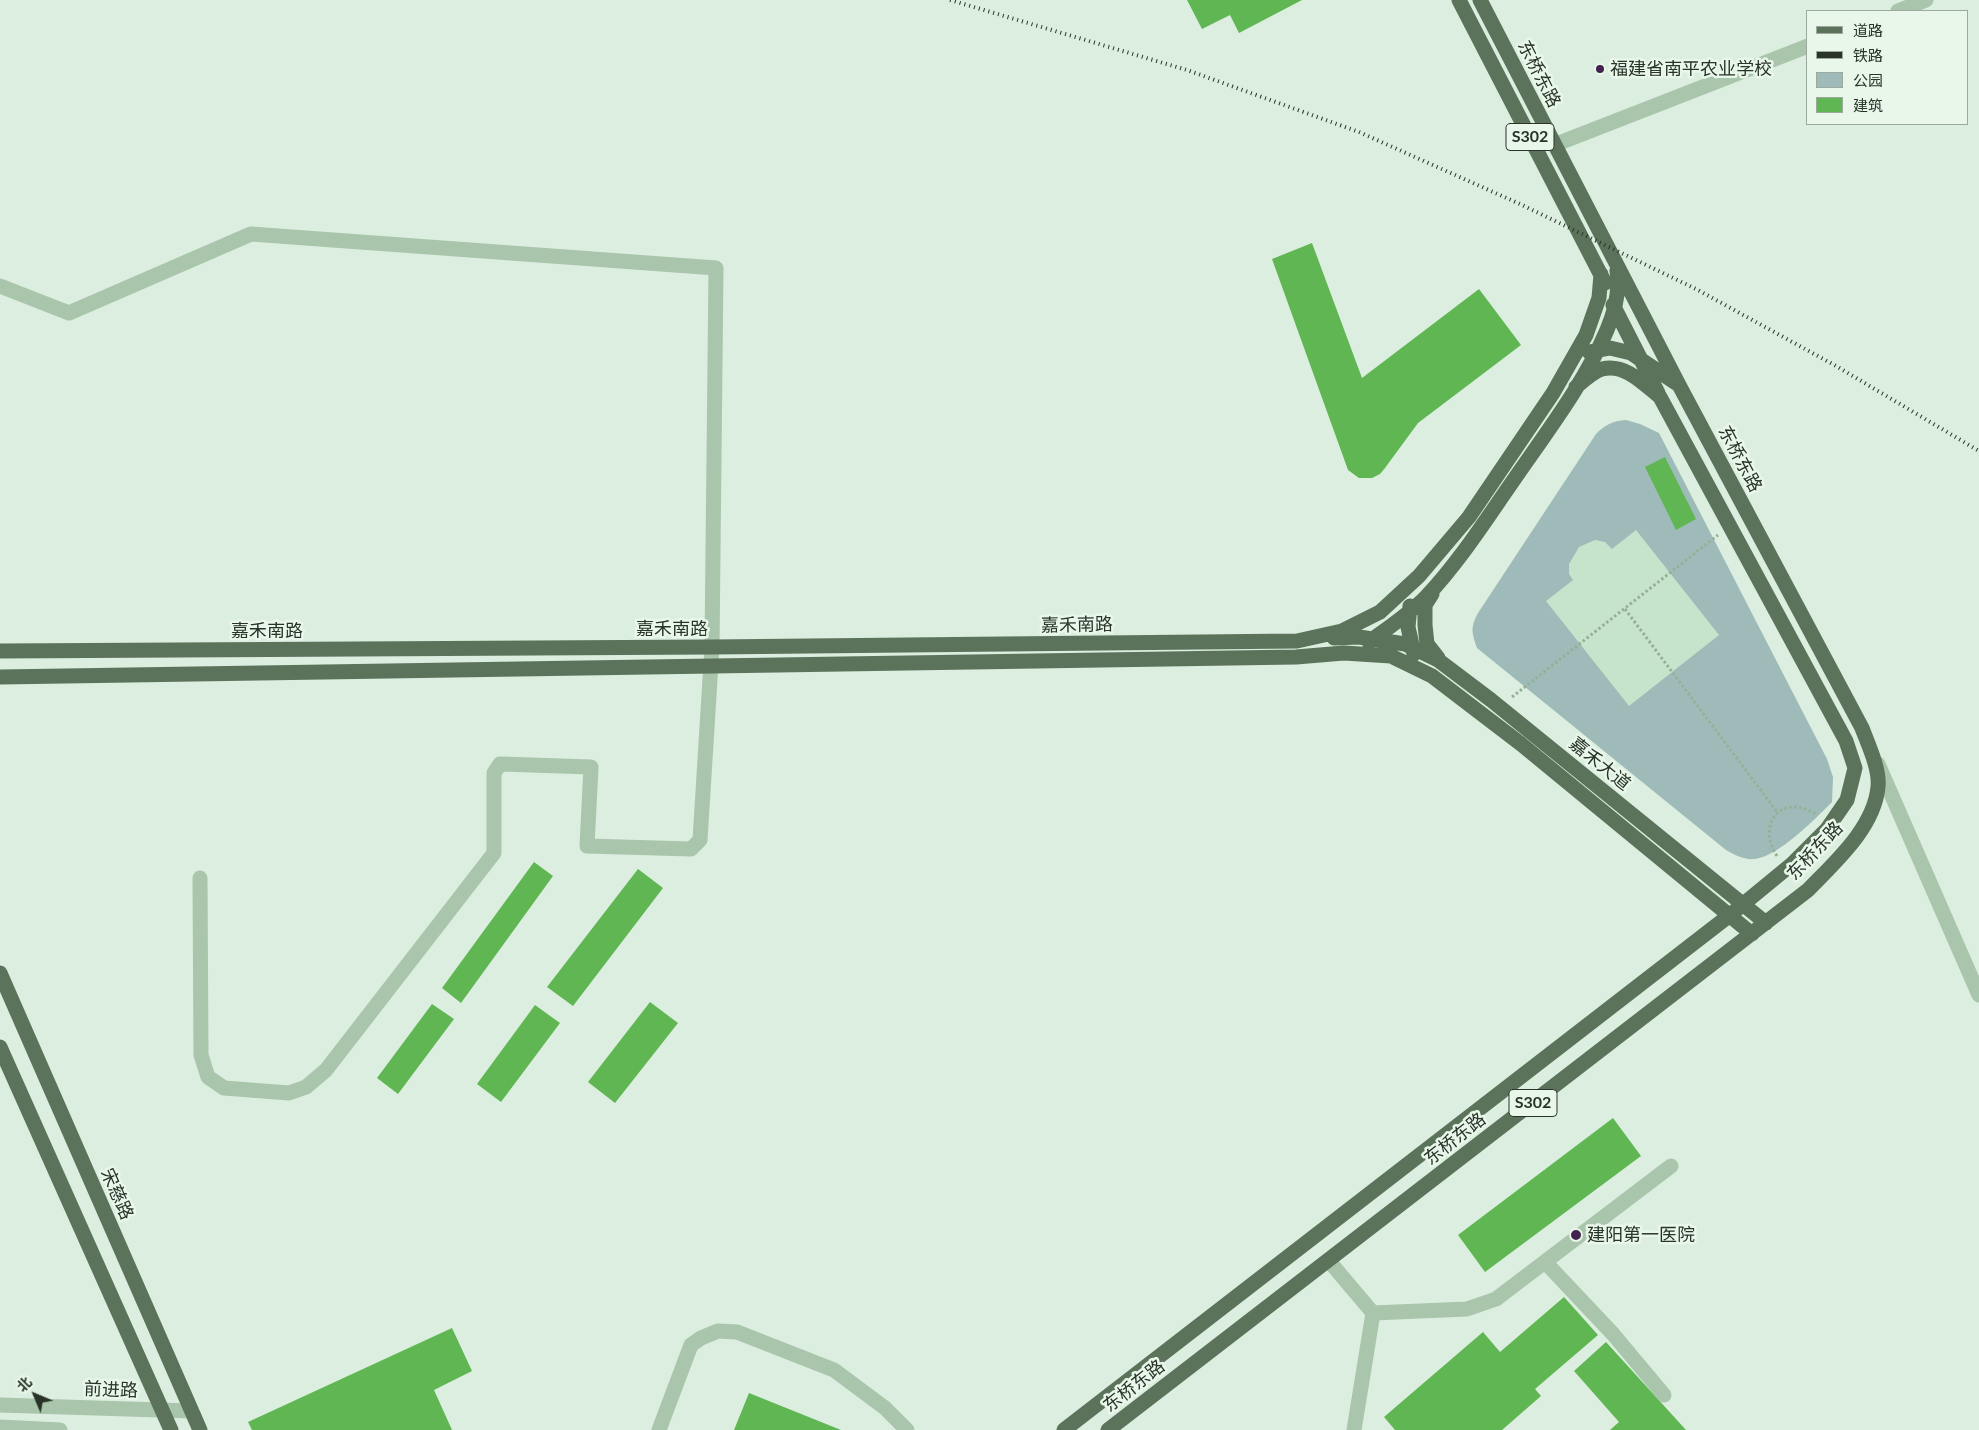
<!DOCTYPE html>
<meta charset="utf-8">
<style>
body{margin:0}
#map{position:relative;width:1979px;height:1430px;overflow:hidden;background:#dceedf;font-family:Lato,"Noto Sans SC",sans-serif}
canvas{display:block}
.legend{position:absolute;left:1806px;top:10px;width:162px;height:115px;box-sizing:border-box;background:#e8f7ea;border:1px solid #9ca99c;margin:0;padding:6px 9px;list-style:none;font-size:15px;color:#293328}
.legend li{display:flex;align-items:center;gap:10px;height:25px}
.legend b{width:25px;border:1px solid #9ca99c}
.north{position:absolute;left:10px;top:1370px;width:50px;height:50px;-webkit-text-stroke:4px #e8f7ea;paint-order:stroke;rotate:315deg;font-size:14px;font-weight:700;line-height:20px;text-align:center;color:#293328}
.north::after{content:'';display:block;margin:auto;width:18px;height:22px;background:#293328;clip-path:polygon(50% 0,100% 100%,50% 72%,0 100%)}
</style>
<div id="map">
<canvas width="1979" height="1430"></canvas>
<ul class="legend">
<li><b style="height:6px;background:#5c735b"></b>道路</li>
<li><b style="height:6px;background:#293328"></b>铁路</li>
<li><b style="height:14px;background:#9ebbba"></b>公园</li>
<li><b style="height:14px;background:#5fb652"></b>建筑</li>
</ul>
<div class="north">北</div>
</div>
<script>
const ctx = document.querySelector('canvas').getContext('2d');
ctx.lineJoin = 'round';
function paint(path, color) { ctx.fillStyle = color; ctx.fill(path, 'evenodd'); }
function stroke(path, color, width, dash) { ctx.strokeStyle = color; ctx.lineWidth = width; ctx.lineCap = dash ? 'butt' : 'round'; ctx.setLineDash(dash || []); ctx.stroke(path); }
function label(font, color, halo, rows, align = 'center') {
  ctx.font = font + ' Lato,"Noto Sans SC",sans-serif'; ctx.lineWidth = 5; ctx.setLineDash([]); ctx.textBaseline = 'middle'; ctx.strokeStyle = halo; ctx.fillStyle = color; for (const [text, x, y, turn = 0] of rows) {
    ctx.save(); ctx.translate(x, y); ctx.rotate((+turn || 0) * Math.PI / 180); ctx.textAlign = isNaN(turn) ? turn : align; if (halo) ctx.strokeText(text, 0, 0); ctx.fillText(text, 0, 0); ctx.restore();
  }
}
paint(new Path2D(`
 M1626 420 1640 424 1659 433 1827 759 1833 777 1832 802C1815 819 1779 856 1755 859 1744 860 1735 855 1726 850L1477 648C1472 633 1470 628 1478 613L1596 434C1605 425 1612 421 1626 420Z`), '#9ebbba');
paint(new Path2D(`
 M1636 530 1719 635 1629 706 1546 601 1573 580 1569 574V564L1579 547 1595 540 1605 542 1612 549Z`), '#c5e4cb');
paint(new Path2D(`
 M1187 0H1302L1239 33 1230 15 1202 29Z
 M1312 243 1362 378 1479 289 1521 345 1418 423 1385 468 1380 474 1372 478H1359L1348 470 1272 259Z
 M1665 457 1696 519 1676 530 1645 467Z
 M534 862 553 876 461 1003 442 988Z
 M638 869 663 888 573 1006 547 987Z
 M650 1002 678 1023 615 1103 588 1082Z
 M432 1004 454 1019 398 1094 377 1078Z
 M535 1005 560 1023 501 1102 477 1084Z
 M1613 1118 1641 1156 1485 1272 1458 1235Z
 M1564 1297 1598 1335 1535 1389 1541 1396 1502 1430H1395L1384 1417 1483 1332 1500 1352Z
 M452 1328 472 1371 434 1390 452 1430H252L248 1422Z
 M1606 1342 1686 1430H1610L1619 1422 1574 1371Z
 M749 1393 841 1430H734Z`), '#5fb652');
stroke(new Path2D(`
 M1625 609 1777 812
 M1512 697 1718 535
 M1777 856C1756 825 1781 791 1817 815`), '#94b096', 3, [2.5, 2.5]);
stroke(new Path2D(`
 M1898 11 1926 0
 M1554 145 1808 46
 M0 286 69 313 251 234 716 268 712 647 700 840 691 849 587 846 591 767 500 764 494 773V853L326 1070 306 1087 289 1093 224 1088 208 1077 201 1055 200 878
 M1878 764 1979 995
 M1329 1261 1373 1313 1354 1430
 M1546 1263 1613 1334 1664 1395
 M1373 1313 1467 1309 1496 1299 1671 1166
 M0 1405 191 1411
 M0 1427 60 1430
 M659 1430 691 1345 701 1338 718 1331 737 1332 834 1370 885 1408 907 1430`), '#a9c5ac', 15);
stroke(new Path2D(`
 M1459 0 1605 283
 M1613 305 1658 393
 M1589 352 1610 348 1631 353 1676 383
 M1432 594 1425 605V625L1427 644 1438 658
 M1410 606 1408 627 1414 654
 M1334 638 1359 637 1405 644 1438 660 1491 700 1766 923
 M1369 642C1388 628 1409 614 1426 597 1459 562 1485 521 1513 481 1546 433 1584 384 1607 330 1615 311 1620 291 1617 271
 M0 651 712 647 1297 641 1342 631 1380 612 1419 576 1469 517 1553 393 1586 335 1599 298 1601 274
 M0 677 1296 657 1344 653 1391 656 1432 676 1521 744 1752 934
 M0 973 200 1430
 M0 1047 171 1430
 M1064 1430 1730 915 1792 864 1827 829 1847 800 1855 768 1846 741 1660 397C1644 384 1625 363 1602 369 1593 372 1583 381 1576 387
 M1108 1430 1808 890C1835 862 1874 828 1878 787 1880 769 1868 744 1862 728L1679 385 1480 0`), '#5c735b', 15);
stroke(new Path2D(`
 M950 0 1187 70 1359 132 1520 204 1696 289 1836 366 1979 451`), '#293328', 4, [1, 4]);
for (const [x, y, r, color] of [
 [1600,69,5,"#42234f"],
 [1576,1235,6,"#42234f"]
]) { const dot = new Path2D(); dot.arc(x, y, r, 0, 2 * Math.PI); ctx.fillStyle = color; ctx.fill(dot); stroke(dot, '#e8f7ea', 2); }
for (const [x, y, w] of [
 [1530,137,48],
 [1533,1103,48]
]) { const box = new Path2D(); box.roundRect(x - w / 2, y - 13.5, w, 27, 4); ctx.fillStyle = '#e8f7ea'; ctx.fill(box); stroke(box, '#293328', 1); }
label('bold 16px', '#293328', null, [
 ["S302",1530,137],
 ["S302",1533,1103]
]);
label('18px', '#293328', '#e8f7ea', [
 ["福建省南平农业学校",1610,69],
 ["建阳第一医院",1587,1235]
], 'left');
label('18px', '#293328', '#e8f7ea', [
 ["东桥东路",1539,74,63],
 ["东桥东路",1740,459,62],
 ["嘉禾南路",1077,625,-1],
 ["嘉禾南路",672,629],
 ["嘉禾南路",267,631],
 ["嘉禾大道",1600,764,39],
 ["东桥东路",1815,851,-47],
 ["东桥东路",1455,1139,-38],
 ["宋慈路",117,1194,66],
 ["东桥东路",1134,1386,-38],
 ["前进路",111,1390,2]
]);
</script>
